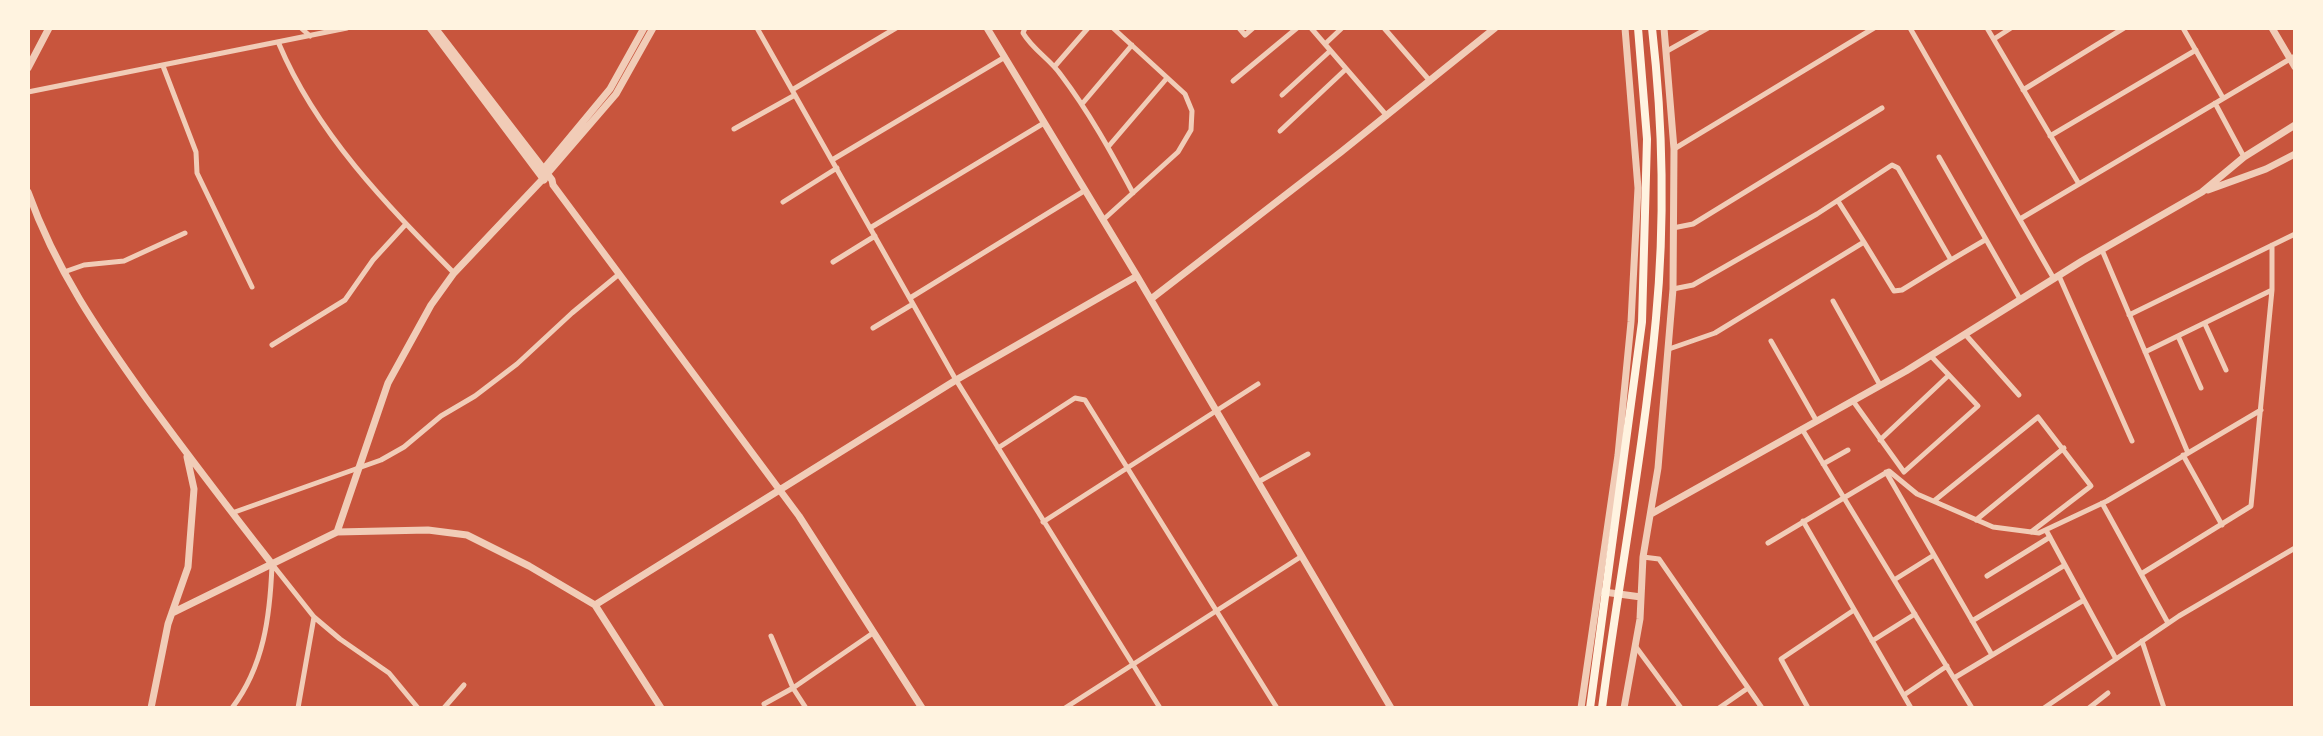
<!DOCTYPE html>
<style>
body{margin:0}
#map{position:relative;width:2323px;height:736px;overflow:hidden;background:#c8553d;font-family:Commissioner,sans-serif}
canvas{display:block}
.frame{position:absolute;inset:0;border:30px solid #fff3e0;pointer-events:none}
</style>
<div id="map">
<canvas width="2323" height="736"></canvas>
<div class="frame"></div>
</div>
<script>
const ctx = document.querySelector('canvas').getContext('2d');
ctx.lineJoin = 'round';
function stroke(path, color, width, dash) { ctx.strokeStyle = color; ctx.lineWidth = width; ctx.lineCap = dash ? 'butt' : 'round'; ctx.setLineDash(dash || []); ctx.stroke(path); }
stroke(new Path2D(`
 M301 28 310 36
 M757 28 956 380 1160 708
 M1025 28 1023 33C1033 50 1050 59 1061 75 1089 112 1111 152 1133 193
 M1239 28 1245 35 1253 28
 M1311 28 1387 116
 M1384 28 1430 81
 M1910 28 2054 279
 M1987 28 2079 184
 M2183 28 2223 98
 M1994 39 2011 28
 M279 44C317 134 386 204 454 273
 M1325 44 1342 28
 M1667 51 1708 28
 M163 66 196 152 197 173 252 287
 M1055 66 1088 28
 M1233 81 1297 28
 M792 90 896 28
 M2023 90 2124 28
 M28 92 347 28
 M1282 95 1330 51
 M2215 103 2244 157
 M1082 104 1132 45
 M734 129 795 95
 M1280 131 1346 69
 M2050 136 2196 50
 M1108 147 1167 78
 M1674 149 1874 28
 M1939 157 2020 299
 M832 160 1005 57
 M1838 201 1864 242
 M783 202 837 168
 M2020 219 2295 56
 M1103 220 1178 152 1191 130 1192 111 1185 94 1113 28
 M870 228 1044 123
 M1673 228 1693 224 1882 108
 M2102 250 2188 453
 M1951 260 1985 240
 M833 262 875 236
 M64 272 84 265 124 261 185 233
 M2059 276 2132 441
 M910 298 1084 191
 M1833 301 1880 385
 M2129 315 2295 234
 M2205 324 2226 370
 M873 328 913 304
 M1965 334 2019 395
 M2178 336 2201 388
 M1771 341 1816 420
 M272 345 345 300 373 260 406 224
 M1669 349 1715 333 1864 242 1894 291 1902 290 1951 260 1898 168 1892 165 1817 214 1693 285 1673 289
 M2145 352 2272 290V245
 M1853 401 1904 472 1978 406 1931 356
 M1802 429 1972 708
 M1880 440 1949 375
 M998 448 1075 398 1085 400 1277 708
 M2183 455 2222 525
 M1823 464 1848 450
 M1886 472 1992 655
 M1258 482 1308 454
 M1934 501 2038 417 2091 486 2031 532
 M2102 503 2168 623
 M232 513 381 460 404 447 441 416 475 396 517 364 572 313 618 275
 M1976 520 2064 448
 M1803 521 1911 708
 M1043 522 1258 384
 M2046 530 2116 659
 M1768 543 1889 471 1917 494 1993 527 2039 533 2107 501 2261 410
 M1643 557 1659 559 1762 708
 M272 564 314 617 340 639 389 673 418 708
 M2141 574 2251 506 2272 290
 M1987 576 2050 537
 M1894 580 1934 555
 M1972 621 2065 565
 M771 636 793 688 806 708
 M1872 641 1915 614
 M2142 641 2164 708
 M1636 647 1681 708
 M1954 678 2084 600
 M1904 695 1947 666
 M764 704 793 688 873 633
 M232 708C264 666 270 616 272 565
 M298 708 314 617
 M444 708 464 685
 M1065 708 1302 556
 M1719 708 1748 688
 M1808 708 1781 659 1854 610
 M2044 708 2179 616 2295 548
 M2089 708 2108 693`), '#f1ccb7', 5);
stroke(new Path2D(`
 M430 28 544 180
 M435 28 552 180 553 185 799 516 922 708
 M987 28 1137 276 1391 708
 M2272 28 2295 67
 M28 68 49 28
 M542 171 610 89 644 28
 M2208 190 2266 169 2295 154
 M28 192C56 270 98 331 146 398 187 454 229 509 272 564
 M1151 299 1341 152 1495 28
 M1651 514 1906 371 2082 261 2202 192 2244 157 2295 125
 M337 532 428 530 467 535 529 566 595 605 956 380 1137 276
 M1604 592 1641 597
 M595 605 661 708
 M172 613 337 532 388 383 431 305 454 273 541 181 616 94 653 28
 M151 708 168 624 188 567 194 489 187 457
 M1581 708 1618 455 1631 322 1638 188 1625 28
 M1624 708 1640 619 1643 557 1658 468 1673 289 1674 149 1664 28`), '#f1ccb7', 7);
stroke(new Path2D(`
 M1590 708 1642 322 1647 139 1638 28
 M1602 708C1619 578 1644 449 1656 318 1665 222 1663 124 1652 28`), '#fff3e0', 8);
</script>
